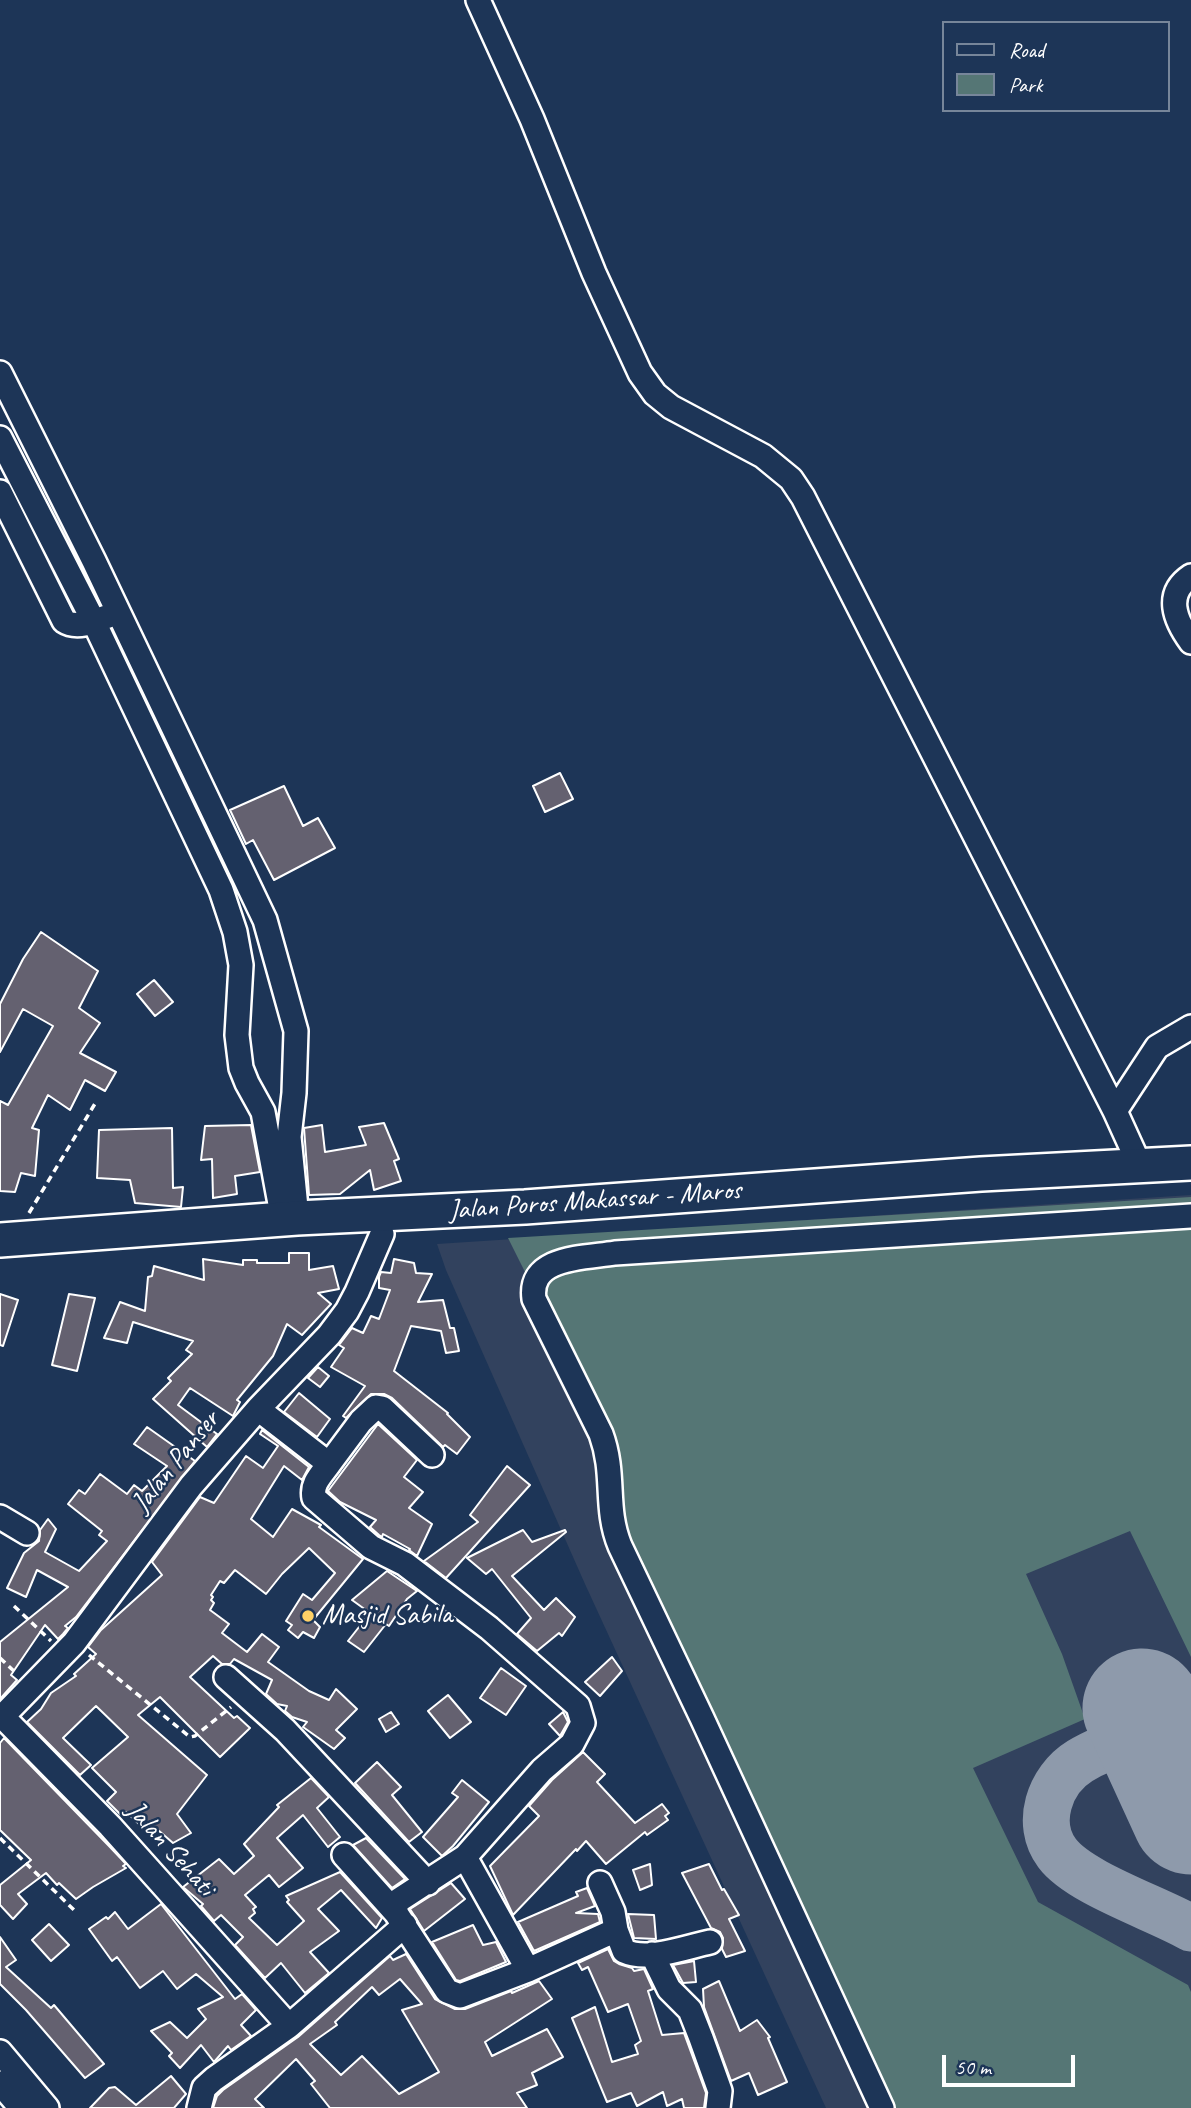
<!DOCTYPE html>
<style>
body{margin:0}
#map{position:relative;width:1191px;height:2108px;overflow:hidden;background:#1d3557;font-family:Caveat,sans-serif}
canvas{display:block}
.legend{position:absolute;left:942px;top:21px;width:228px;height:91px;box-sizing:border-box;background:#1d3557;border:2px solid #77869a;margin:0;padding:9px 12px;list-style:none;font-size:21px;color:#fff}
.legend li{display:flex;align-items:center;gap:14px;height:35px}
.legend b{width:35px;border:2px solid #77869a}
.scale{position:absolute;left:942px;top:2055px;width:133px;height:32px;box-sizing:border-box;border:4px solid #fff;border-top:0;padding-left:9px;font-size:21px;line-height:24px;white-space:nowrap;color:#fff;-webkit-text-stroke:5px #1d3557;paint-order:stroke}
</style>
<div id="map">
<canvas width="1191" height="2108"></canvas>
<ul class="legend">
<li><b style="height:9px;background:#1d3557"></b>Road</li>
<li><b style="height:19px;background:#557675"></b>Park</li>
</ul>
<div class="scale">50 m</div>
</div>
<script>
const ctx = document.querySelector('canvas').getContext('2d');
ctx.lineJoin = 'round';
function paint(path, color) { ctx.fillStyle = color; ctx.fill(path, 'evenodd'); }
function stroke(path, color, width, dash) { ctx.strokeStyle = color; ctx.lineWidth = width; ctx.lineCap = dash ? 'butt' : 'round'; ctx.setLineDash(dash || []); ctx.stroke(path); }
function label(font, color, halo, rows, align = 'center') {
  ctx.font = font + ' Caveat,sans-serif'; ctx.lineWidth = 5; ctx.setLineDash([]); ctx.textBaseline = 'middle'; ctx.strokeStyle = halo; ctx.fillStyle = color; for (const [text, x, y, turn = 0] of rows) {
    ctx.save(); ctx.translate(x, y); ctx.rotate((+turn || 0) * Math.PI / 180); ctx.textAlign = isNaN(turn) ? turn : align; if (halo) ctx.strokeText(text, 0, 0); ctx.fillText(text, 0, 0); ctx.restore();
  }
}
paint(new Path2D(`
 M1191 1195V2108H826L585 1584 446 1270 437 1244Z`), '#32425e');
paint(new Path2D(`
 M1191 1197V1657L1130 1531 1026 1574 1062 1654 1085 1719 973 1768 1038 1902 1188 1985 1191 1992V2108H889L613 1523 608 1438 508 1238Z`), '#557675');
stroke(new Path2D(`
 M1191 1750C1171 1741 1151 1736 1129 1741 1114 1744 1093 1753 1080 1761 1049 1780 1035 1824 1057 1853 1079 1883 1156 1908 1191 1928`), '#8e9aab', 47);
stroke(new Path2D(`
 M1142 1708 1191 1815`), '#8e9aab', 119);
const building = new Path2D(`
 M560 773 573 799 545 812 533 786Z
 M284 786 303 826 318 818 335 848 274 880 253 840 246 844 230 810Z
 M41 932 98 971 79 1008 100 1023 80 1053 116 1072 105 1091 85 1080 70 1110 48 1095 32 1128 39 1130 35 1176 21 1173 15 1192 0 1191V1101L8 1105 53 1026 23 1009 0 1052V1004L23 959Z
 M154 980 173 1002 155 1016 137 994Z
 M384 1123 399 1159 394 1161 401 1181 374 1190 370 1170 340 1194 309 1195 304 1128 322 1125 325 1152 366 1145 359 1127Z
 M251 1125 260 1172 235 1176 237 1194 213 1198 212 1159 201 1160 205 1126Z
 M172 1128 173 1188 183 1187 181 1207 135 1203 130 1180 97 1178 99 1130Z
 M289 1253H309V1270L333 1266 339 1289 318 1293 331 1304 302 1335 287 1324 273 1356 237 1400 240 1402 233 1416 190 1388 178 1405 217 1434 207 1447 153 1399 171 1381 168 1378 192 1354 186 1350 193 1341 133 1322 127 1343 104 1338 120 1302 145 1311 148 1277 152 1276 154 1266 204 1280 203 1259 243 1265V1260H257V1263H289Z
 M394 1259 414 1263 416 1273 432 1274 418 1302 443 1300 450 1328H454L459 1351 446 1353 441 1331 411 1326 394 1371 448 1413 447 1414 470 1437 457 1454 445 1445 443 1447 392 1398 384 1394H371L346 1418 343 1416 365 1386 331 1367 344 1348 339 1345 352 1328 363 1333 371 1316 379 1319 390 1290 379 1288V1277L381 1272 391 1273Z
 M0 1294 18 1300 3 1346 0 1345Z
 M69 1294 95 1298 77 1371 52 1365Z
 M318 1367 329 1376 320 1387 308 1378Z
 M299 1393 330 1419 317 1437 284 1412Z
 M378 1424 417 1460 404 1477 423 1492 409 1508 432 1524 417 1556 409 1550 410 1549 383 1534 382 1537 379 1535 370 1527 376 1520 340 1502 328 1491Z
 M147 1427 195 1461 76 1617 65 1626 68 1628 63 1634 58 1639 45 1625 11 1675 17 1680 0 1699V1642L68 1587 37 1570 26 1597 7 1588 24 1553 39 1541 40 1530 48 1519 56 1529 45 1552 79 1571 107 1541 99 1535 102 1531 68 1504 79 1490 85 1494 100 1474 127 1494 134 1485 142 1491 167 1466 134 1444Z
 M262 1430 309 1467 302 1480 284 1466 251 1519 273 1537 292 1509 321 1525 319 1527 363 1559 313 1620 320 1627 314 1638 303 1632 298 1638 288 1630 292 1625 286 1621 303 1594 312 1600 335 1573 309 1548 282 1574 266 1594 235 1570 224 1583 220 1581 211 1595 213 1597 211 1600 214 1603 210 1610 229 1624 222 1633 247 1652 262 1634 279 1647 268 1662 309 1691 329 1700 336 1689 357 1709 336 1730 345 1738 334 1749 303 1727 307 1722 292 1717 285 1711 287 1706 277 1704 266 1694 272 1680 234 1659 230 1664H222L213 1656 190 1677 234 1718 237 1716 250 1728 220 1757 160 1697 138 1715 207 1775 177 1814 191 1833 173 1843 158 1830 152 1836 126 1812 122 1816 107 1801 116 1792 92 1768 128 1737 96 1706 63 1738 91 1765 80 1775 27 1722 41 1709 51 1693 76 1676 74 1674 96 1654 88 1647 101 1630 162 1575 152 1562 200 1497 214 1503 246 1456 263 1468 278 1446 260 1434Z
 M507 1466 530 1485 446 1578 424 1561 478 1522 470 1515Z
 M523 1530 532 1542 565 1530 566 1532 512 1576 544 1610 556 1598 575 1617 562 1636 559 1633 537 1651 517 1634 531 1618 492 1569 486 1574 467 1558Z
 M387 1571 417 1591 407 1599 389 1626 386 1624 364 1652 348 1641 370 1613 352 1600Z
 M612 1657 622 1671 600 1696 585 1682Z
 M501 1668 526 1686 506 1715 480 1698Z
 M448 1695 471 1722 450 1738 428 1711Z
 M391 1712 399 1724 386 1732 379 1719Z
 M563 1712 568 1722 560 1736 549 1724Z
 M4 1738 109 1846 126 1864 123 1866 126 1868 93 1887 76 1899 59 1883 57 1885 46 1873 18 1894 27 1904 13 1919 0 1905V1885L31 1860 0 1830V1743Z
 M583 1752 605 1774 597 1782 635 1823 662 1804 669 1813 665 1816 668 1820 647 1835 645 1832 606 1864 586 1841 577 1851 576 1849 513 1915 490 1866 539 1816 529 1806 552 1780Z
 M377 1762 401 1787 392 1795 422 1832 409 1842 355 1783Z
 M311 1778 329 1797 317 1808 340 1837 328 1847 303 1815 277 1838 303 1868 279 1887 269 1875 245 1895 256 1907 253 1909 255 1913 249 1918 277 1945 304 1921 287 1902 289 1900 286 1896 340 1872 382 1918 376 1928 341 1890 318 1909 339 1931 310 1952 329 1973 305 1993 281 1963 265 1978 235 1945 243 1937 221 1915 214 1921 201 1906 203 1904 183 1887 219 1859 234 1874 254 1856 244 1844 279 1807 277 1805Z
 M462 1780 489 1802 453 1846 442 1856 423 1837 458 1797 452 1793Z
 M366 1838 405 1879 392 1888 353 1845Z
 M650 1864 652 1885 640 1890 633 1870Z
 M709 1864 722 1890 724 1889 739 1915 729 1919 745 1951 726 1957 722 1949 723 1938 720 1932 711 1928 682 1873Z
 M451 1883 465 1899 424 1931 410 1909Z
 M587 1888 595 1906 576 1913 598 1914 600 1922 534 1951 518 1922 578 1896 576 1892Z
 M161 1904 235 1999 242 1994 256 2010 241 2025 251 2036 231 2050 228 2046 214 2062 201 2045 180 2068 169 2056 172 2053 151 2031 170 2022 187 2038 206 2019 198 2009 223 1997 196 1974 177 1989 163 1971 140 1988 117 1957 112 1961 89 1929 106 1917 108 1919 115 1912 128 1929Z
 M628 1914 654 1915 656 1939 634 1938Z
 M49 1924 69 1945 51 1961 32 1940Z
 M473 1925 483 1945 496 1942 506 1962 460 1981 456 1980 432 1942Z
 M0 1937 16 1960 6 1967 51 2008 54 2005 104 2064 85 2078 26 2010 0 1984Z
 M608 1949 614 1961 619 1964 632 1968 634 1971 644 1969 653 1989 648 1991 662 2035 684 2033 706 2093 704 2108H684L682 2099 667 2106 663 2092 637 2106 631 2093 607 2102 572 2018 595 2007 612 2062 638 2054 635 2045 641 2041 628 2004 608 2012 588 1967 582 1970 578 1963Z
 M406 1954 435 1999 455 2009H465L511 1991 512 1993 539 1981 552 1999 485 2042 492 2056 547 2029 563 2057 532 2073 537 2085 517 2093 527 2108H330L311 2084 315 2081 296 2059 255 2099 264 2108H213L217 2096 223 2090 298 2037 390 1956 393 1960ZM400 1979 422 2004 402 2010 439 2072 399 2094 362 2056 341 2075 310 2044 337 2025 335 2022 372 1987 379 1995Z
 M694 1961 696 1982 683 1983 673 1965Z
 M719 1981 740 2031 757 2020 770 2037 768 2038 787 2082 758 2095 749 2073 731 2081 704 2007 703 1989Z
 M171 2076 186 2094 174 2108H90L109 2088 115 2087 136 2105Z`);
paint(building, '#646170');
stroke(building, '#fff', 2);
const minor = new Path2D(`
 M478 0 532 119 594 273 640 373 655 394 671 407 763 456 791 479 803 497 1115 1111 1140 1166
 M0 373 94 561 265 920 296 1031 294 1093 289 1137 297 1218
 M0 438 94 622 221 890 235 932 241 965 237 1035 241 1068 247 1083 263 1112 283 1220
 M0 492 64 621C76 629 94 622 106 617
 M1191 576C1164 594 1175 620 1191 642
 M1115 1111 1157 1047 1191 1027
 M258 1409 329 1464C321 1475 311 1484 314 1498L371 1547 405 1564 489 1628 578 1706 583 1723 572 1744 542 1770 465 1857 399 1900 396 1905V1913L447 1991 460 1996 528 1970 616 1930 624 1951C648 1962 686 1947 710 1942
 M329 1464 361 1421 376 1407 382 1408 432 1455
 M0 1517 27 1533
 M226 1677 285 1730 428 1883
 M2 1716 110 1826 289 2026
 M0 1719 74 1643 191 1486 258 1409 329 1335 347 1311 357 1292 382 1234
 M344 1855 396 1913
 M465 1857 528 1970
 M600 1883 613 1912 616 1930
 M652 1954 669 1989 690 2010 701 2038 720 2091 718 2108
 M0 2052 47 2108
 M0 2083 21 2108
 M199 2108 204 2088 214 2079 289 2026 405 1925
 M882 2108 702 1718 620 1546C604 1507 616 1475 601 1434L534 1299C528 1256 584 1258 615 1253L1191 1216`);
const highway = new Path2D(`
 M0 1240 297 1218 525 1207 981 1174 1191 1163`);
stroke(minor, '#fff', 28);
stroke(highway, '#fff', 38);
stroke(new Path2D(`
 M29 1213 96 1102
 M14 1606 51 1641
 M89 1655 190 1737 195 1736 231 1707
 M0 1658 16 1673
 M0 1838 74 1910`), '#fff', 3.5, [7, 5]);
stroke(minor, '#1d3557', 23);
stroke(highway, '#1d3557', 33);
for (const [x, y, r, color] of [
 [308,1616,7,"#ffd166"]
]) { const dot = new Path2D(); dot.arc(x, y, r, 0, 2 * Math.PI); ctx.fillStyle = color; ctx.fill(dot); stroke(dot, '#1d3557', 2.5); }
label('28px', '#fff', '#1d3557', [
 ["Jalan Poros Makassar - Maros",595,1201,-4],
 ["Jalan Panser",176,1462,-51],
 ["Jalan Sehati",170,1849,48]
]);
label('28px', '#fff', '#1d3557', [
 ["Masjid Sabila",322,1616]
], 'left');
</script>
